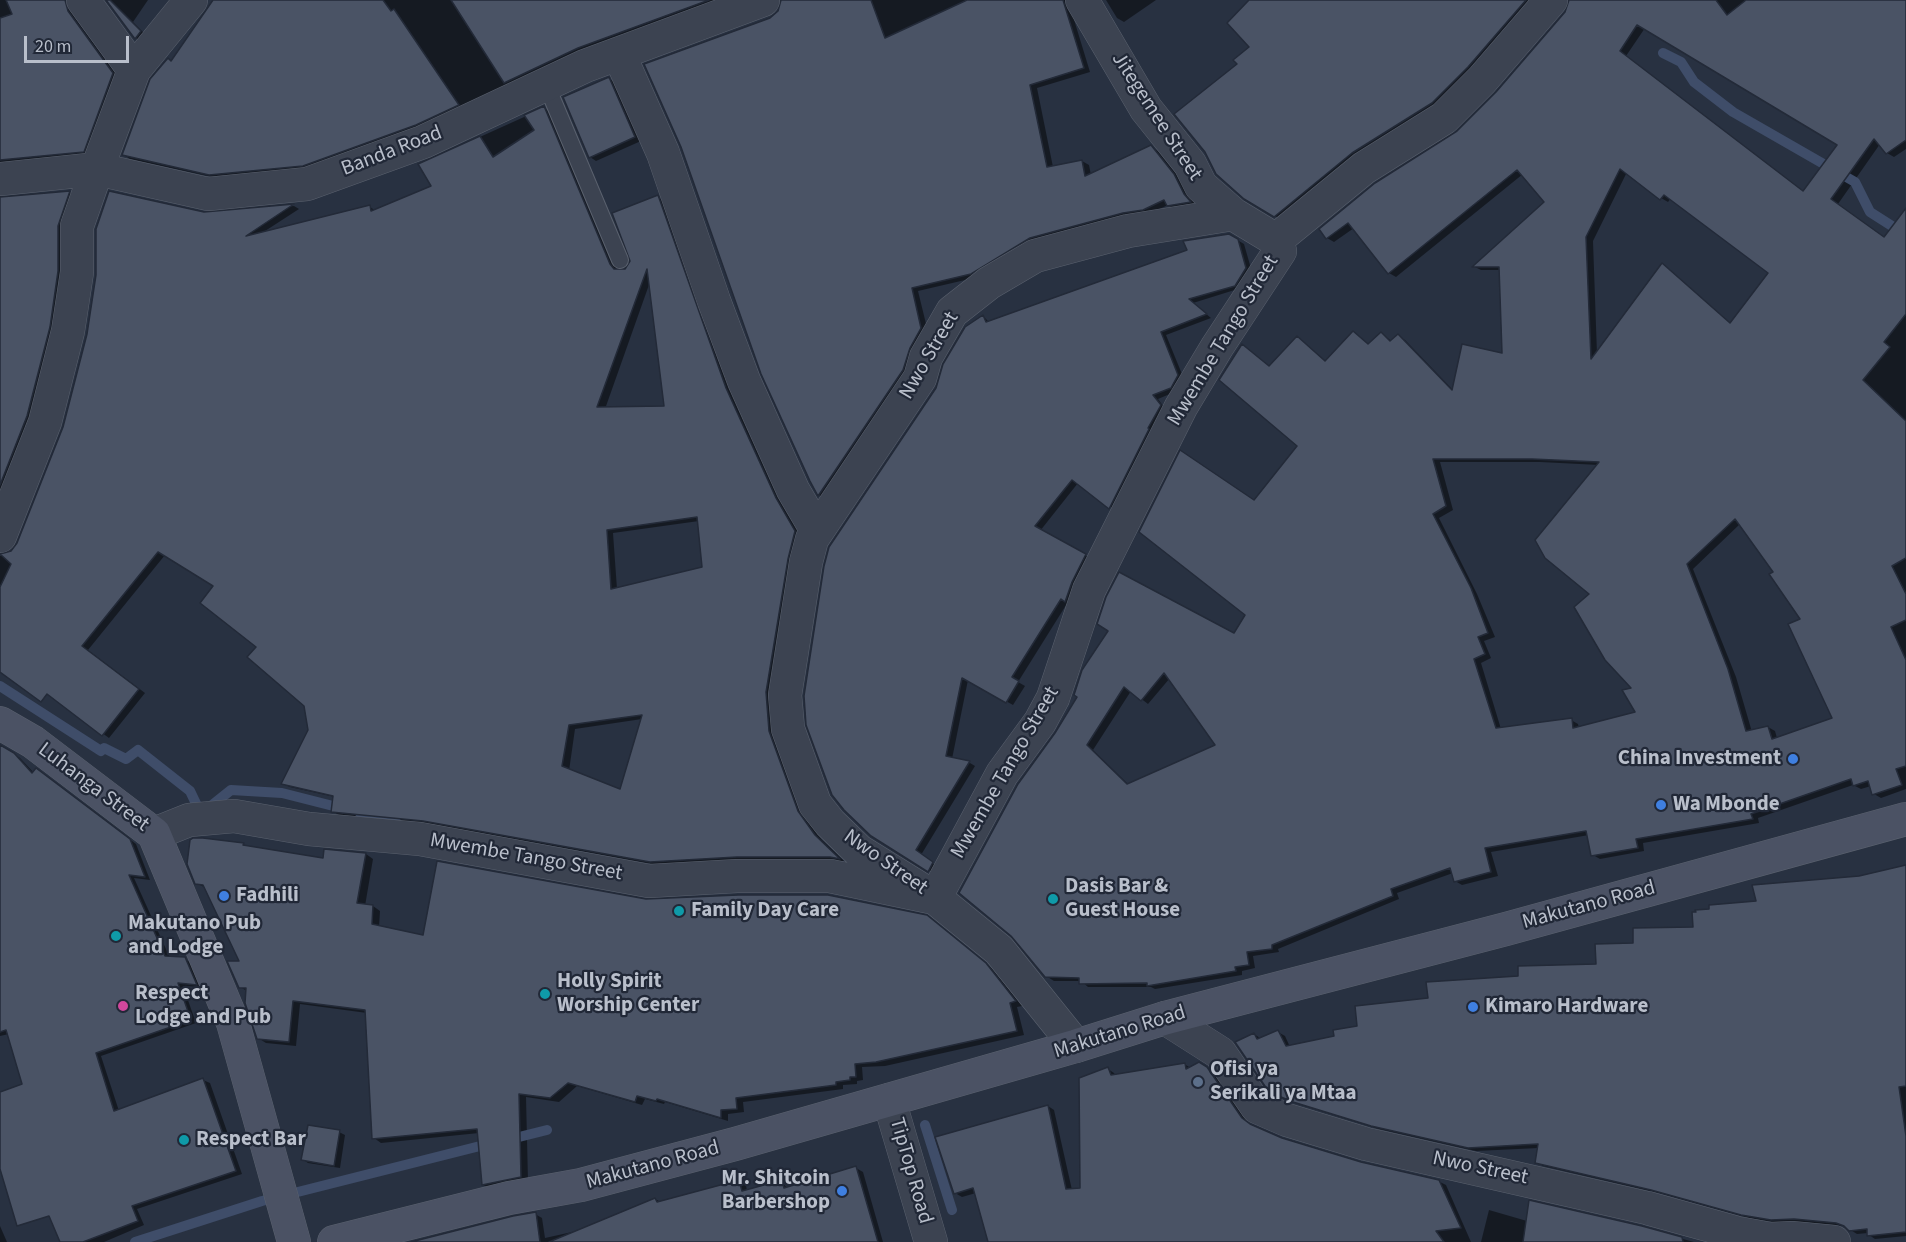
<!DOCTYPE html>
<style>
body{margin:0}
#map{position:relative;width:1906px;height:1242px;overflow:hidden;background:#283141;font-family:"Source Sans 3",sans-serif}
canvas{display:block}
.scale{position:absolute;left:24px;top:36px;width:105px;height:27px;box-sizing:border-box;border:3px solid #b9bfcb;border-top:0;padding-left:8px;font-size:18px;line-height:21px;white-space:nowrap;color:#b9bfcb;-webkit-text-stroke:4px #212837;paint-order:stroke}
</style>
<div id="map">
<canvas width="1906" height="1242"></canvas>
<div class="scale">20 m</div>
</div>
<script>
const ctx = document.querySelector('canvas').getContext('2d');
ctx.lineJoin = 'round';
function paint(path, color) { ctx.fillStyle = color; ctx.fill(path, 'evenodd'); }
function stroke(path, color, width, dash) { ctx.strokeStyle = color; ctx.lineWidth = width; ctx.lineCap = dash ? 'butt' : 'round'; ctx.setLineDash(dash || []); ctx.stroke(path); }
function label(font, color, halo, rows, align = 'center') {
  ctx.font = font + ' "Source Sans 3",sans-serif'; ctx.lineWidth = 4.5; ctx.setLineDash([]); ctx.textBaseline = 'middle'; ctx.strokeStyle = halo; ctx.fillStyle = color; for (const [text, x, y, turn = 0] of rows) {
    ctx.save(); ctx.translate(x, y); ctx.rotate((+turn || 0) * Math.PI / 180); ctx.textAlign = isNaN(turn) ? turn : align; if (halo) ctx.strokeText(text, 0, 0); ctx.fillText(text, 0, 0); ctx.restore();
  }
}
paint(new Path2D(`
 M0 0H72L71 6 74 16 119 78 90 155 0 166Z
 M108 0H148L133 22 147 36 142 42 136 38Z
 M215 0H723L423 128 310 169 217 178 130 159 124 155 172 62Z
 M783 0H1068L1090 72 1037 88 1053 167 1082 161 1089 165 1091 175 1151 147 1158 151 1181 180 1196 206 1175 209 1168 205 1151 213 978 277 918 291 928 332 910 374 826 499 819 495 811 481 770 19 778 13Z
 M1106 0H1156L1124 22 1117 18Z
 M1252 0H1537L1439 107 1282 220 1245 198 1239 64 1252 47Z
 M1571 0H1906V149L1894 157 1887 153 1880 144 1838 204 1885 238 1906 210V789L1881 798 1874 794 1871 786 1861 789 1853 785 1758 818 1759 823 1643 843 1644 851 1600 859 1593 855 1589 835 1491 852 1498 876 1462 885 1455 881 1453 873 1397 893 1399 899 1278 949 1279 952 1253 956 1255 968 1242 971V975L1155 989 1151 987H1088L1081 981H1054L1046 976 1056 734 1079 696 1234 635 1247 615 1255 502 1299 445 1270 367 1297 338 1327 362 1353 333 1369 345 1381 334 1392 341 1398 336 1405 340 1453 390 1503 355 1501 270H1481L1475 267 1546 202 1523 174 1396 277 1389 273 1354 228 1334 242 1327 238 1458 132 1497 93 1566 13ZM1645 28 1839 144 1804 192 1626 56ZM1627 172 1661 198 1668 202 1671 198 1770 273 1731 324 1663 265 1597 354 1593 241ZM1440 462H1540L1599 465 1591 594 1632 686 1637 713 1579 728 1578 724 1571 720 1501 729 1481 663 1491 658 1484 641 1495 637 1477 594 1439 518 1453 510ZM1740 524 1775 572 1802 619 1834 719 1777 738 1775 731 1768 727 1752 732 1736 677 1693 569ZM1170 678 1217 745 1129 785 1093 750 1131 691 1148 704Z
 M609 79 615 82 641 141 596 161 590 157Z
 M544 108 550 112 617 269 625 271 632 261 658 197 664 201 801 536 794 563 804 816 822 840 844 861 745 860 658 865 431 824 339 815 332 811 335 797 290 787 283 784 309 731 305 705 258 647 215 586 165 555 88 650 145 693 109 738 53 697 0 670V556L13 551 204 214 294 206 299 209 262 233 370 207 376 211 433 187 420 164ZM650 282 666 408 605 409ZM699 521 704 568 617 589 613 533ZM642 719 621 791 569 771 575 729Z
 M69 192 76 196 65 275 34 420 0 505V199Z
 M1229 235 1244 244 1252 272 1241 288 1193 303 1211 318 1166 335 1184 379 1177 391 1158 399 1166 410 1116 511 1078 483 1040 531 1092 559 1072 604 1068 602 1018 682 1025 686 1013 705 968 680 952 759 970 763 975 766 921 855 938 867 935 874 872 835 983 316 990 323Z
 M0 746 20 758 34 773 43 774 136 844 150 880 134 878 170 958 185 959 191 963 202 987 183 986 196 1023 101 1056 119 1111 203 1080 210 1083 242 1174 137 1209 144 1225 104 1242H61L0 1102V1094L24 1085 9 1034 0 1036Z
 M243 844 248 847 324 859 326 851 366 854 373 859 365 906H373L380 911 379 927 425 936 646 901 934 922 993 969 1022 1006 1017 1007 1024 1035 885 1066 862 1067 863 1080 857 1081V1084L843 1085V1089L743 1102 744 1112 728 1114V1121L665 1102 664 1104 645 1099 642 1105 577 1086 559 1102 526 1097 528 1181 491 1189 483 1185 479 1133 381 1143 374 1138 367 1013 300 1004 296 1046 266 1043 258 1038 247 991 240 987 241 963 204 887 196 883Z
 M1906 867V1236L1875 1239 1869 1235 1868 1233 1857 1234 1844 1226 1802 1222 1779 1223 1749 1218 1659 1193 1543 1166 1536 1162 1539 1148 1476 1151 1379 1129 1302 1105 1278 1095 1254 1034 1260 1038 1278 1032 1285 1036 1290 1047 1336 1038 1430 999 1519 977 1597 965 1635 944 1695 928 1758 903Z
 M1199 1063 1214 1072 1248 1123 1281 1139 1360 1163 1438 1181 1446 1185 1471 1242H990L976 1193 962 1197 955 1193 1048 1106 1054 1110 1072 1190 1081 1189 1108 1069 1114 1073 1116 1076 1184 1064 1191 1068Z
 M339 1132 345 1135 340 1168 308 1163 302 1159Z
 M856 1168 863 1172 883 1242H417L535 1214 542 1218 545 1238 581 1230 655 1199 661 1202 739 1181 746 1185 747 1191 781 1182 788 1188Z
 M1489 1210 1527 1221 1642 1228 1694 1242H1481Z
 M0 1226 7 1242H0Z`), '#0007');
stroke(new Path2D(`
 M1663 53 1681 62 1694 82 1733 112 1855 182 1870 212 1906 235
 M0 686 101 751 104 748 126 759 138 750 190 791 201 814 231 790 282 793 345 809
 M360 813 397 823
 M925 1125 952 1210
 M507 1140 547 1130
 M135 1242 262 1201 492 1143`), '#3f4d69', 10);
const building = new Path2D(`
 M6 0H65L68 11 113 73 84 152 0 160V18L12 14Z
 M106 0H110L141 31 135 39Z
 M213 0H383L391 11 394 9 459 105 416 125 303 166 209 175 122 155 150 79 168 58 171 61Z
 M451 0H709L578 48 504 83Z
 M781 0H871L885 38 967 0H1063L1084 68 1030 85 1047 167 1082 160 1085 176 1151 145 1174 174 1184 194 1191 202 1167 206 1164 200 1143 210 1123 213 1030 238 971 274 912 288 921 328 910 348 903 370 818 496 810 481 761 374 681 147 644 64 770 18 778 11Z
 M1249 0H1526L1468 67 1432 103 1352 153 1274 217 1244 199 1216 174 1205 152 1174 114 1237 64 1233 60 1249 47 1227 23Z
 M1569 0H1716L1727 15 1746 0H1906V140L1886 154 1874 139 1831 199 1884 237 1906 208V314L1884 342 1890 347 1863 380 1906 421V558L1892 566 1906 594V620L1891 627 1906 660V766L1896 769 1902 785 1872 795 1868 781 1853 786 1851 779 1751 814 1753 819 1636 839 1638 848 1591 856 1586 831 1485 848 1491 872 1454 882 1450 868 1391 889 1393 896 1272 945V949L1247 952 1249 965 1235 967 1236 971 1147 986V983L1079 984V978L1045 977 1011 936 959 893 1018 784 1055 733 1077 697 1074 695 1082 670 1108 631 1097 624 1106 597 1119 572 1234 633 1245 615 1139 532 1180 450 1254 500 1297 446 1219 380 1242 344 1269 366 1297 336 1325 361 1353 331 1368 344 1381 332 1390 341 1398 334 1452 390 1462 344 1502 353 1499 267H1472L1544 202 1517 170 1388 274 1348 223 1326 239 1319 229 1375 183 1457 131 1496 92 1565 12ZM1637 25 1837 145 1803 191 1620 51ZM1620 169 1660 200 1664 195 1768 273 1730 323 1662 263 1591 359 1586 237ZM1433 459H1532L1599 462 1535 540 1545 558 1589 594 1574 607 1605 660 1631 688 1622 690 1635 712 1573 728 1572 718 1496 728 1474 659 1485 654 1478 637 1488 633 1471 588 1433 514 1446 506ZM1735 519 1773 572 1769 574 1800 619 1788 624 1832 718 1772 739 1768 726 1746 731 1728 669 1687 564ZM1164 673 1215 745 1127 784 1087 745 1124 687 1141 701Z
 M609 77 635 137 589 158 563 97Z
 M544 106 610 264 614 269H625L630 261 612 213 658 195 726 388 776 498 795 531 788 559 766 692 769 731 798 811 815 835 840 859 830 857H737L650 862 423 821 331 812 333 796 281 784 308 730 304 706 247 657 256 647 200 603 213 586 158 552 82 646 139 689 102 736 47 694 41 702 0 672V587L11 564 0 554 11 551 17 543 63 427 87 334 96 275V229L109 191 204 212 294 204 246 236 370 205 371 211 431 186 418 164 480 136 493 157 534 130 524 115ZM647 269 664 406 597 407ZM697 517 702 567 611 589 607 530ZM642 715 620 789 562 766 569 725Z
 M70 191 58 226V271L50 327 27 416 0 485V197Z
 M1229 234 1238 239 1246 268 1235 286 1189 299 1207 314 1161 332 1178 375 1171 388 1153 395 1161 405 1148 428 1149 429 1109 509 1072 480 1035 526 1086 554 1072 582 1065 602 1061 599 1012 677 1019 681 1006 703 962 678 946 756 970 761 916 850 933 862 928 872 871 836 844 810 832 795 806 725 804 696 824 566 829 547 936 388 943 364 965 327 983 315 986 322 1187 250 1183 241Z
 M0 745 14 753 32 773 36 768 130 839 145 877 129 875 165 956 185 957 197 985 178 983 191 1020 96 1053 114 1111 203 1078 236 1171 132 1206 138 1221 83 1242H60L49 1216 17 1226 0 1169V1092L22 1084 6 1030 0 1032Z
 M193 838H203L244 843 243 845 323 858 324 849 366 853 357 903 373 905 372 924 423 935 437 861 646 899 738 895H828L927 915 986 963 1016 1001 1010 1003 1017 1031 876 1062 855 1064 856 1077H850V1080L836 1082V1085L736 1098 737 1109 721 1110V1118L657 1099 656 1101 637 1096 635 1102 568 1083 550 1098 519 1094 521 1177 482 1185 477 1129 372 1139 365 1010 293 1001 289 1042 257 1039 245 1003 246 988H239L227 961H239L203 885 195 884 187 864 190 840Z
 M1906 865V1086L1899 1087 1906 1136V1232L1867 1236V1229L1849 1231 1844 1226 1836 1223 1794 1219 1771 1220 1741 1215 1651 1190 1535 1163 1538 1144 1468 1148 1371 1126 1293 1102 1269 1092 1235 1042 1254 1033 1257 1039 1278 1030 1286 1046 1334 1036 1333 1030 1357 1026 1355 1006 1428 998 1426 982 1518 976V966L1596 964 1595 944 1633 943V928L1693 927 1692 912H1696L1695 910 1709 909V905L1756 901 1752 885 1859 876Z
 M1199 1062 1207 1067 1242 1118 1250 1124 1282 1138 1361 1162 1439 1180 1461 1228 1436 1231 1444 1242H988L973 1188 954 1194 935 1137 1048 1105 1066 1189 1080 1188 1079 1078 1108 1067 1111 1075 1185 1063 1186 1069Z
 M308 1125 340 1130 334 1166 301 1160Z
 M856 1166 878 1242H549L655 1198 657 1202 739 1180 742 1191 782 1180 784 1188Z
 M1529 1200 1642 1226 1682 1237 1683 1242H1523Z
 M536 1212 540 1242H411L513 1216Z`);
paint(building, '#4a5365');
stroke(building, '#232a38', 1.5);
const lane = new Path2D(`
 M546 84 620 260`);
const street = new Path2D(`
 M83 0 134 70
 M1082 0 1146 109 1190 164 1201 186 1233 214 1276 240
 M619 54 663 153 714 301 744 381 793 490 817 531
 M0 179 97 169 208 194 307 184 423 142 585 66 763 0
 M0 536 45 422 68 331 77 272V226L97 169 134 70 191 0
 M154 834 189 820 234 816 309 829 420 839 649 881 737 876H830L935 898 1002 774 1040 722 1053 698 1089 590 1181 407 1217 347 1280 251 1276 240 1364 168 1444 118 1482 80 1551 0
 M1165 1018 1220 1053 1257 1107 1287 1120 1366 1144 1647 1208 1737 1233 1770 1239 1792 1238 1834 1242
 M1076 1046 999 950 935 898 859 851 830 823 815 804 788 729 785 695 806 562 812 539 920 378 926 357 952 312 989 283 1035 256 1128 231 1233 214
 M889 1100 931 1242`);
const secondary = new Path2D(`
 M0 723 33 742 154 834 233 1023 294 1242
 M334 1242 509 1198 581 1185 735 1144 1076 1046 1165 1018 1506 929 1906 819`);
stroke(lane, '#5a616e', 18);
stroke(street, '#5a616e', 34);
stroke(secondary, '#5a616e', 34);
stroke(lane, '#3c4351', 16);
stroke(street, '#3c4351', 33);
stroke(secondary, '#4b5264', 33);
for (const [x, y, r, color] of [
 [1793,759,6,"#3f7fe0"],
 [1661,805,6,"#3f7fe0"],
 [224,896,6,"#3f7fe0"],
 [1053,899,6,"#0f9aa8"],
 [679,911,6,"#0f9aa8"],
 [116,936,6,"#0f9aa8"],
 [545,994,6,"#0f9aa8"],
 [123,1006,6,"#d1479c"],
 [1473,1007,6,"#3f7fe0"],
 [1198,1082,6,"#5c6f8a"],
 [184,1140,6,"#0f9aa8"],
 [842,1191,6,"#3f7fe0"]
]) { const dot = new Path2D(); dot.arc(x, y, r, 0, 2 * Math.PI); ctx.fillStyle = color; ctx.fill(dot); stroke(dot, '#212837', 2); }
label('21px', '#b9bfcb', '#212837', [
 ["Jitegemee Street",1156,117,57],
 ["Banda Road",392,152,-21],
 ["Mwembe Tango Street",1224,341,-59],
 ["Nwo Street",930,356,-60],
 ["Mwembe Tango Street",1006,773,-60],
 ["Luhanga Street",93,788,37],
 ["Mwembe Tango Street",526,858,10],
 ["Nwo Street",885,863,35],
 ["Makutano Road",1589,906,-15],
 ["Makutano Road",1120,1033,-17],
 ["Makutano Road",653,1166,-15],
 ["Nwo Street",1480,1169,12],
 ["TipTop Road",910,1171,74]
]);
label('bold 21px', '#b9bfcb', '#212837', [
 ["China Investment",1781,759,"right"],
 ["Wa Mbonde",1673,805],
 ["Dasis Bar &",1065,887],
 ["Guest House",1065,911],
 ["Fadhili",236,896],
 ["Family Day Care",691,911],
 ["Makutano Pub",128,924],
 ["and Lodge",128,948],
 ["Holly Spirit",557,982],
 ["Worship Center",557,1006],
 ["Respect",135,994],
 ["Lodge and Pub",135,1018],
 ["Kimaro Hardware",1485,1007],
 ["Ofisi ya",1210,1070],
 ["Serikali ya Mtaa",1210,1094],
 ["Respect Bar",196,1140],
 ["Mr. Shitcoin",830,1179,"right"],
 ["Barbershop",830,1203,"right"]
], 'left');
</script>
